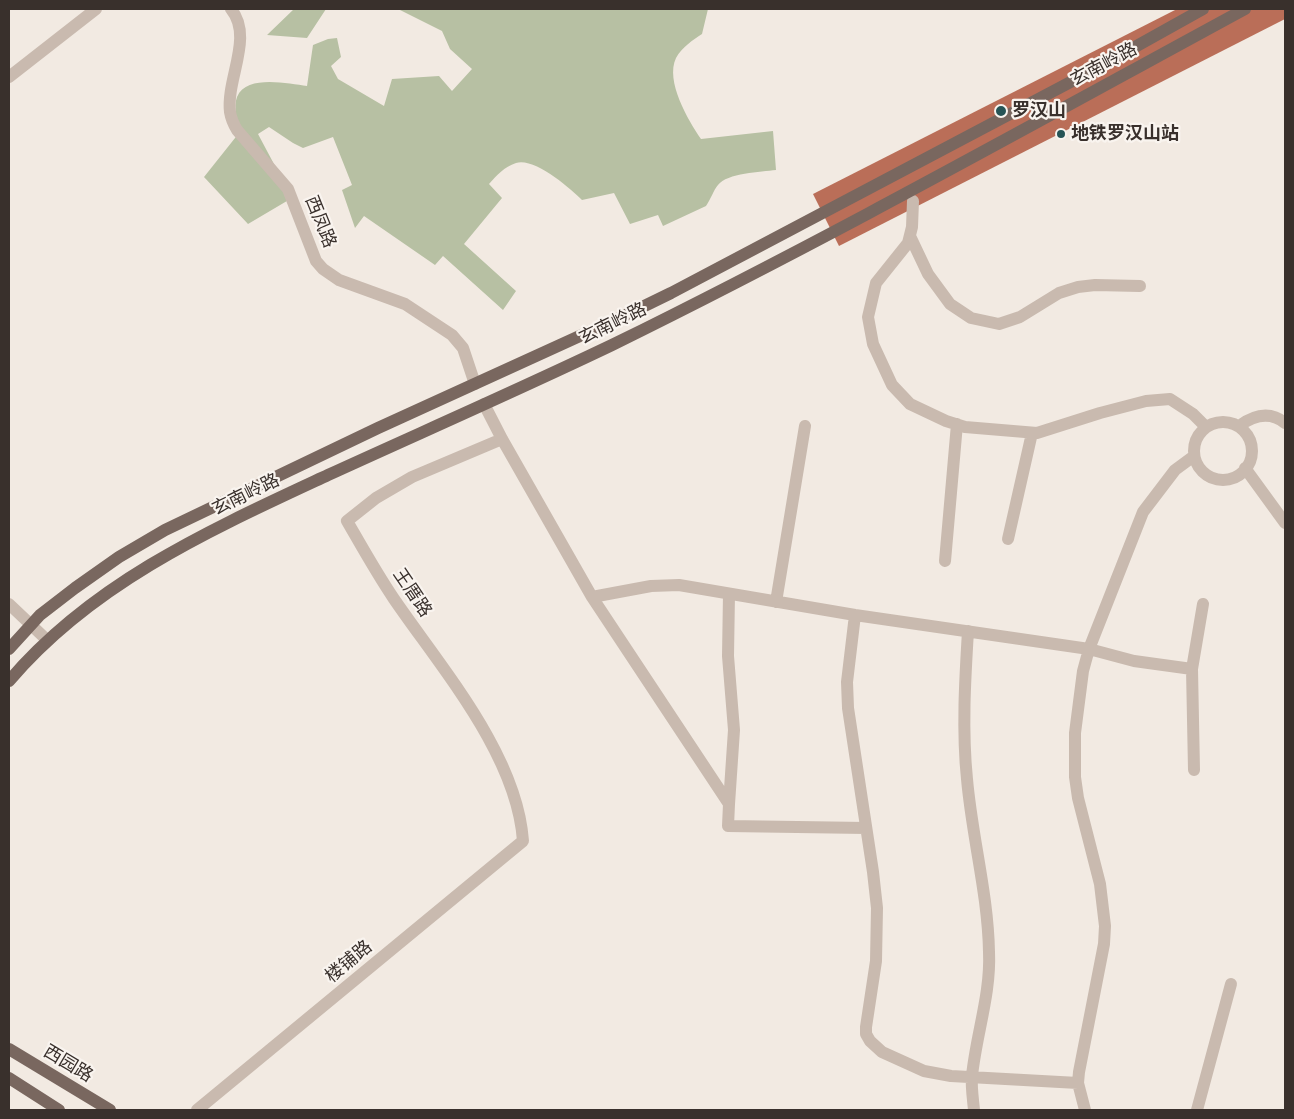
<!DOCTYPE html>
<meta charset="utf-8">
<style>
body{margin:0}
#map{position:relative;width:1294px;height:1119px;overflow:hidden;background:#f2eae2;font-family:"Fira Sans",sans-serif}
canvas{display:block}
.frame{position:absolute;inset:0;border:10px solid #39302c;pointer-events:none}
</style>
<div id="map">
<canvas width="1294" height="1119"></canvas>
<div class="frame"></div>
</div>
<script>
const ctx = document.querySelector('canvas').getContext('2d');
ctx.lineJoin = 'round';
function paint(path, color) { ctx.fillStyle = color; ctx.fill(path, 'evenodd'); }
function stroke(path, color, width, dash) { ctx.strokeStyle = color; ctx.lineWidth = width; ctx.lineCap = dash ? 'butt' : 'round'; ctx.setLineDash(dash || []); ctx.stroke(path); }
function label(font, color, halo, rows, align = 'center') {
  ctx.font = font + ' "Fira Sans","Noto Sans SC",sans-serif'; ctx.lineWidth = 4.5; ctx.setLineDash([]); ctx.textBaseline = 'middle'; ctx.strokeStyle = halo; ctx.fillStyle = color; for (const [text, x, y, turn = 0] of rows) {
    ctx.save(); ctx.translate(x, y); ctx.rotate((+turn || 0) * Math.PI / 180); ctx.textAlign = isNaN(turn) ? turn : align; if (halo) ctx.strokeText(text, 0, 0); ctx.fillText(text, 0, 0); ctx.restore();
  }
}
paint(new Path2D(`
 M294 9H326L307 38 267 35Z
 M398 9H708L702 34C693 40 682 47 676 58 665 81 688 120 701 139L773 131 776 170C761 172 727 173 718 185 713 191 711 199 706 206L663 226 658 215 630 224 614 193 582 200C570 188 534 157 516 163 504 167 497 175 489 184L502 198 464 244 516 291 503 310 443 256 435 265 364 216 355 228 342 190 352 185 333 137 303 148 293 143 269 127 258 134 292 198 248 224 204 177 239 133C238 123 233 107 237 97 247 74 288 84 307 86L313 45 328 39 337 38 341 57 331 66 338 79 384 106 392 79 439 76 452 91 472 69 450 49 442 31Z`), '#b7c0a3');
paint(new Path2D(`
 M1177 9H1285V19L839 246 813 194Z`), '#ba6e58');
stroke(new Path2D(`
 M231 9C254 37 226 79 230 112 231 118 234 125 237 130L288 189 316 261 323 269 339 280 405 304 452 335 463 348 475 384
 M9 77 96 9
 M913 201 912 227 908 243 876 283 868 317 873 344 892 385 910 404 946 421 965 427 1037 433 1100 413 1146 401 1170 399 1193 414 1206 427
 M910 236 928 274 950 304 971 318 999 324 1020 317 1059 293 1078 287 1095 285 1140 286
 M484 404 502 439 592 597 729 804 728 826 866 828
 M1194 451a29 29 0 1 1 58 0a29 29 0 1 1-58 0Z
 M1239 426C1254 415 1270 411 1285 423
 M1245 468 1285 523
 M1008 539 1032 433
 M945 561 957 424
 M729 594 728 656 734 730 729 804
 M592 597 651 586 679 585 855 615 1089 649 1134 661 1192 669
 M776 602 805 426
 M9 604 47 640
 M855 615 847 682 848 708 873 872 877 908 876 961 866 1027V1034L870 1041 882 1052 924 1071 951 1076 1078 1083
 M968 631C965 680 962 730 967 779 972 837 988 894 989 952 991 994 976 1035 972 1076 971 1087 973 1099 974 1110
 M1194 770 1192 669 1203 604
 M197 1110 523 841C517 755 442 669 394 599 377 574 362 547 347 521L376 498 412 477 502 439
 M1085 1110 1078 1083 1079 1072 1104 944 1105 926 1100 884 1078 798 1075 777V733L1083 671 1089 649 1143 512 1175 470 1194 456
 M1197 1110 1231 984`), '#c9baaf', 12);
stroke(new Path2D(`
 M9 649 40 615 75 588 119 557 165 530 378 428 628 314 671 293 1099 67 1203 9
 M9 681C93 582 212 529 328 475 422 432 518 390 612 345 826 240 1035 123 1245 9
 M9 1049 110 1110
 M9 1078 59 1110`), '#79675f', 12);
for (const [x, y, r, color] of [
 [1001,111,6,"#265456"],
 [1061,134,5,"#265456"]
]) { const dot = new Path2D(); dot.arc(x, y, r, 0, 2 * Math.PI); ctx.fillStyle = color; ctx.fill(dot); stroke(dot, '#f9f4ef', 2); }
label('18px', '#39302c', '#f9f4ef', [
 ["玄南岭路",1104,65,-28],
 ["西凤路",320,222,68],
 ["玄南岭路",613,324,-26],
 ["玄南岭路",246,495,-26],
 ["王厝路",412,593,56],
 ["楼铺路",349,962,-40],
 ["西园路",68,1064,31]
]);
label('bold 18px', '#39302c', '#f9f4ef', [
 ["罗汉山",1012,111],
 ["地铁罗汉山站",1071,134]
], 'left');
</script>
